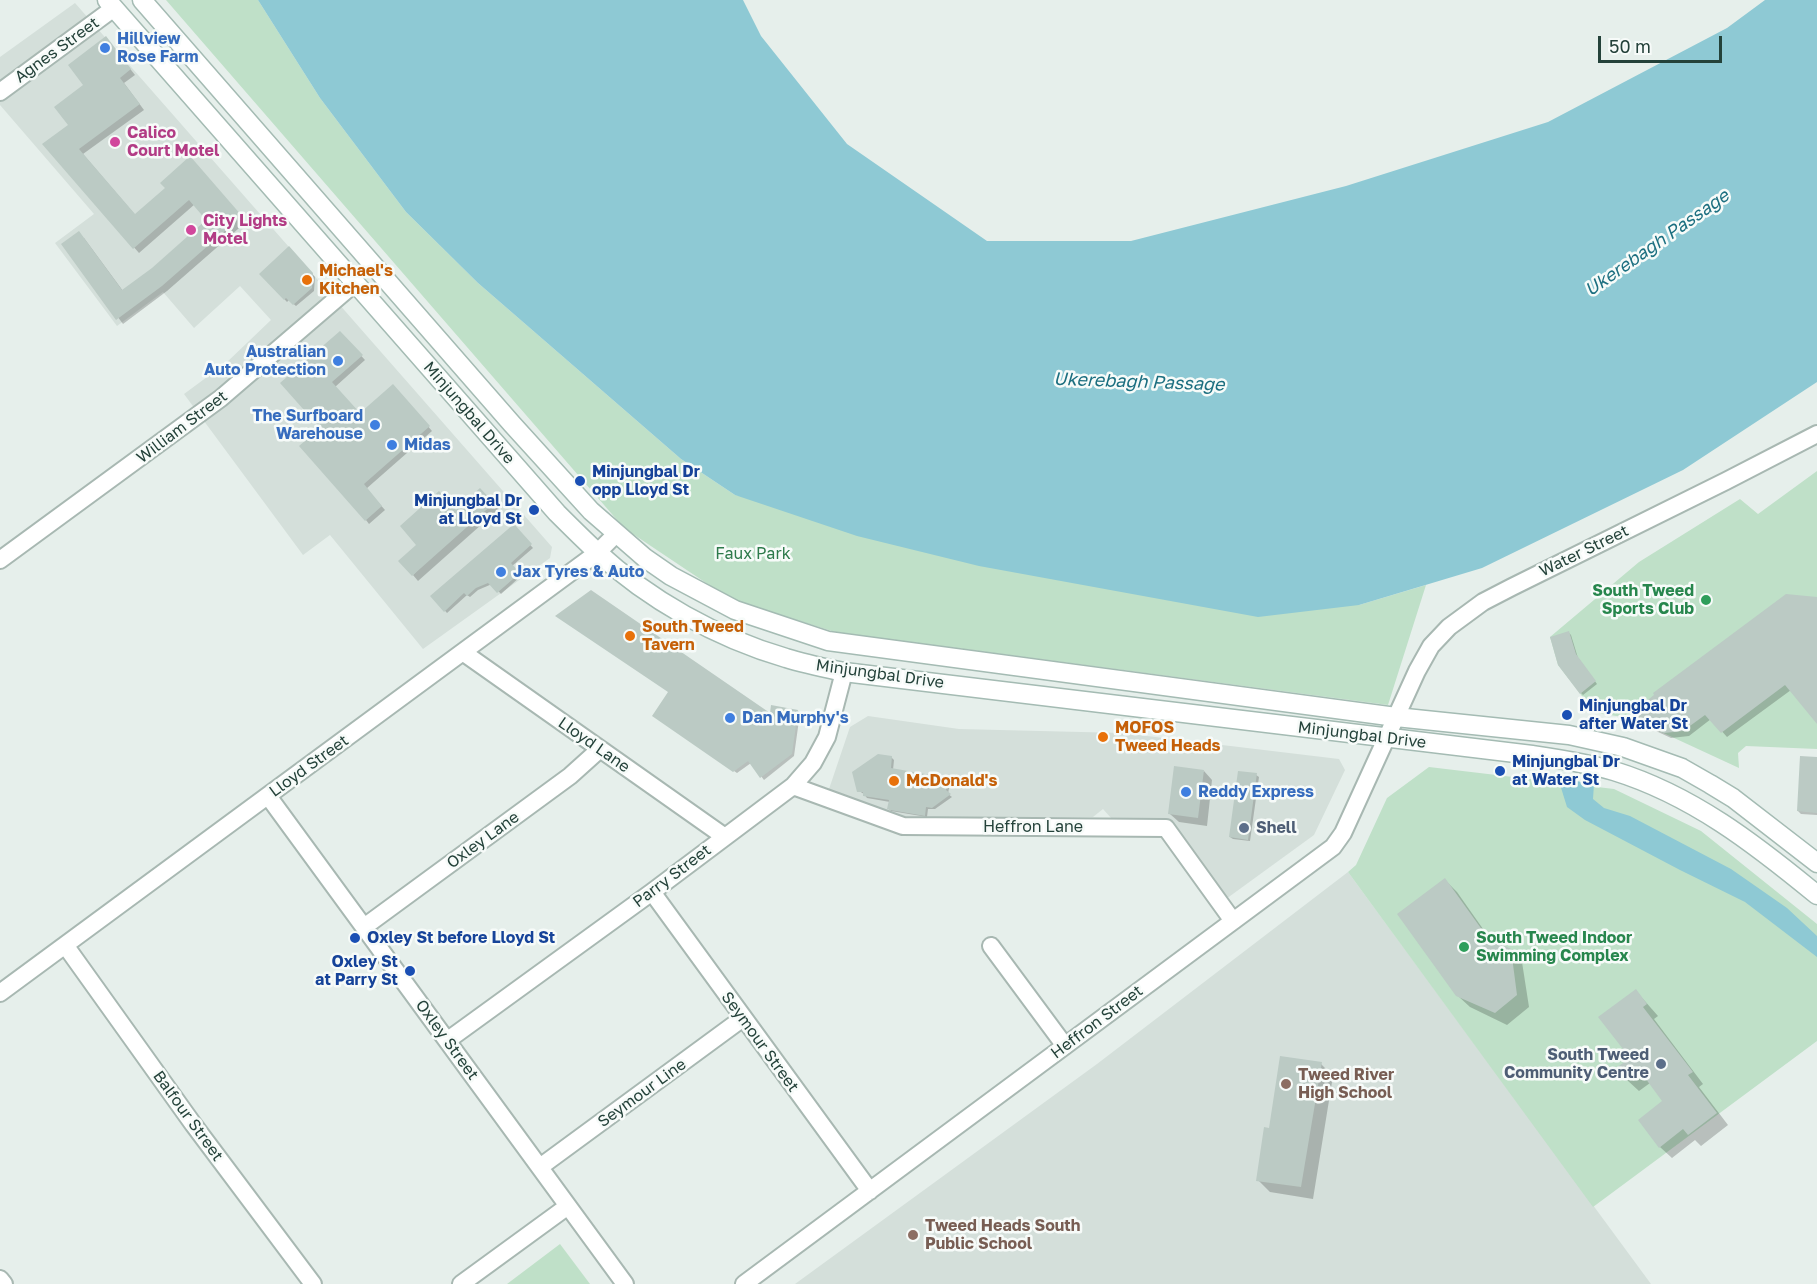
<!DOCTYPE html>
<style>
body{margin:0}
#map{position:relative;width:1817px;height:1284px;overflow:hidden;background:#e6efeb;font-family:"Golos Text",sans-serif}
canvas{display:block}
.scale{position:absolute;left:1598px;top:36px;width:124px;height:27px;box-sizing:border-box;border:3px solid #24423a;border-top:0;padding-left:8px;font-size:18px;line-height:21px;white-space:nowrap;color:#24423a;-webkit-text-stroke:4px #f7fbf9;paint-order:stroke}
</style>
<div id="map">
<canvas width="1817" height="1284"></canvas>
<div class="scale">50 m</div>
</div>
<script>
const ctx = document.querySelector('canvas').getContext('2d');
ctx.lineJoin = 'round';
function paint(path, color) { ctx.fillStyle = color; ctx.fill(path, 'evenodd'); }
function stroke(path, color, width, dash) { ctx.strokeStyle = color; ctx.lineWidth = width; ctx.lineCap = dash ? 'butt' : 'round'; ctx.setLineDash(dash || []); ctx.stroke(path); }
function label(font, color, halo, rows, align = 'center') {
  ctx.font = font + ' "Golos Text",sans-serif'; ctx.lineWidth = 5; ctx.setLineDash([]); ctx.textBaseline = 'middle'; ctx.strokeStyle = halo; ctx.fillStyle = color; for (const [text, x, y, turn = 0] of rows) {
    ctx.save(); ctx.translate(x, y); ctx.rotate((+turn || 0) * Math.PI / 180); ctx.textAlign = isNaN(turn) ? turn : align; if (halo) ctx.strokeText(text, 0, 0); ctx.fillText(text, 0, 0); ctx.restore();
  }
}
paint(new Path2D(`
 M75 3 552 547 550 558 423 649 330 535 303 555 184 394 226 363 271 320 240 286 194 328 163 292 117 326 55 243 94 214 0 105V57Z
 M868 716 959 729 1122 733 1339 759 1345 770 1314 835 1226 899 1164 820 1111 818 1103 809 1093 817 899 819 828 792 850 727Z
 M1348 872 1651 1284H795L1097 1064Z`), '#d4dfda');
paint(new Path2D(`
 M166 0H258L320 98 406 212 478 283 681 459 735 495 1359 605 1426 585 1388 705 835 632 730 599 624 528Z
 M1817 471V749L1746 746 1738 753 1739 768 1631 718 1595 713 1558 665 1550 637 1639 562 1740 499 1758 514Z
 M1429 767 1614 789 1701 831 1817 924V1041L1593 1207 1348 872 1356 865 1387 798Z
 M560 1244 590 1284H507Z`), '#bfe0c8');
paint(new Path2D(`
 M258 0H743L761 36 847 144 987 241H1131L1346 186 1548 122 1727 28 1765 0H1817V382L1683 470 1482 568 1359 605 1258 617 979 566 857 536 735 495 681 459 478 283 406 212 320 98Z
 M1558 778 1594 784 1593 799 1604 808 1630 816 1731 869 1787 908 1817 936V957L1745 902 1680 870 1585 820 1567 807Z`), '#8ec9d4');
paint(new Path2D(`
 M110 43 135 75 124 83 144 110 83 154 136 216 195 163 246 222 167 291 123 324 64 244 84 238 123 291 153 270 208 220 195 204 139 253 44 144 70 126 85 85Z
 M289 248 315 277 314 291 296 306 289 300 287 302 261 274Z
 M340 333 365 360 335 387 360 415 393 386 432 431 366 489 385 510 369 524 366 520 322 428Z
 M486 495 499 509 418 581 413 575Z
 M513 526 533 548 512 566 521 576 501 594 492 584 478 590 470 597 467 595 447 613 432 596Z
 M1817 599V721L1791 690 1727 737 1711 719 1689 736 1671 738 1643 725 1637 719Z
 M1569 633 1571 635 1578 658 1597 684 1583 695 1581 693Z
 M798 711 800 713 794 756 764 780 751 763 737 773 657 718 771 715Z
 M891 757 894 760 893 770 948 780 950 782 948 794 952 797 935 809H928L927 817 891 811 889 809 890 802 867 798 864 794 859 791Z
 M1817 758V815L1801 814 1798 811Z
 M1204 771 1212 780 1207 826 1179 822 1170 814Z
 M1256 775 1259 777 1250 841 1233 839 1230 837Z
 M1445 880 1457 892 1495 946 1510 950 1522 962 1529 1007 1507 1025 1470 1007 1457 995Z
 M1636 991 1658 1016 1654 1019 1703 1084 1699 1087 1728 1125 1701 1146 1695 1140 1672 1158 1660 1147 1664 1102 1650 1083 1639 1091 1627 1080 1632 1058Z
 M1321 1064 1333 1076 1313 1199 1270 1192 1258 1180 1270 1129Z`), '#0003');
paint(new Path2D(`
 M106 36 131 69 120 78 140 104 79 149 135 214 165 188 160 183 190 156 242 216 162 286 116 320 61 244 79 231 122 290 152 268 206 220 189 200 133 249 42 144 68 125 54 107 83 85 68 65Z
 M289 246 313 273 312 288 293 305 286 298 284 300 259 274Z
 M340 331 363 355 332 382 360 413 393 384 430 426 364 484 382 506 365 521 299 446 320 428 280 383Z
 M480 488 494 503 412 576 398 561 416 545 400 526 439 491 456 510Z
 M514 524 532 544 511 563 520 573 497 593 488 583 476 588 467 596 464 593 444 612 430 596Z
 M591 590 770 713 771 705 798 710 792 754 760 778 748 761 733 772 652 716 668 692 555 616Z
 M1786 594 1817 597V724L1785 685 1721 733 1705 715 1683 731 1664 733 1635 720 1643 704 1654 695 1653 693Z
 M1569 631 1576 654 1596 681 1580 694 1558 665 1550 637Z
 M878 754 892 756 891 768 948 778 946 790 951 794 932 808 926 807 925 816 890 810 887 809 889 800 863 796V792H857L852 772Z
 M1800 756 1817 757V813L1797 811Z
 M1174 766 1204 770 1198 818 1168 814Z
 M1238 771 1257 773 1248 840 1229 837Z
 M1445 878 1493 945 1498 942 1511 949 1517 995 1495 1013 1456 996 1397 914Z
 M1636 989 1647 1004 1643 1007 1693 1072 1688 1075 1717 1113 1688 1135 1683 1129 1659 1148 1638 1120 1662 1101 1640 1071 1626 1081 1616 1068 1630 1058 1598 1017Z
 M1280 1056 1322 1062 1301 1187 1256 1181 1264 1127 1269 1128Z`), '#bbcac4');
const minor = new Path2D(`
 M0 92 114 8
 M0 560 221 398 355 283
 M464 653 725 837
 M793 786 903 826 1166 828 1233 921
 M268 796 625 1284
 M652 892 870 1191
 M364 927 570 776 600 749
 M65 945 193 1124 313 1284
 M991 946 1065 1046
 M0 993 597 553 616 534
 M448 1040 652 892 793 786 813 763 827 737 844 672
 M540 1167 743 1018
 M0 1279 4 1284
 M461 1284 568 1206
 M744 1284 1333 847 1343 833 1417 671 1431 646 1449 627 1483 602 1512 587 1726 481 1817 434`);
const secondary = new Path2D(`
 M107 0 557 513C570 526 583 539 596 551 649 600 717 638 786 658 805 664 825 668 844 672L1532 755C1559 759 1587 763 1614 771 1692 795 1755 844 1817 895
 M142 0 512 424 591 511 645 558 671 576 735 610 828 641 1396 717 1569 735 1623 747 1682 768 1710 784 1733 798 1817 863`);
stroke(minor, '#a8b8b2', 20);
stroke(secondary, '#a4bbb3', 21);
stroke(minor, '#fff', 16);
stroke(secondary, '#fff', 18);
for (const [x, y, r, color] of [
 [105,48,6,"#3f7fe0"],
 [115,142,6,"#d1479c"],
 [191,230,6,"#d1479c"],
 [307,280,6,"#e8710a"],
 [338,361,6,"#3f7fe0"],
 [375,425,6,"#3f7fe0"],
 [392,445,6,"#3f7fe0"],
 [580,481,6,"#1a4fb4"],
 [534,510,6,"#1a4fb4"],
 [501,572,6,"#3f7fe0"],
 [1706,600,6,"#2e9e5b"],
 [630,636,6,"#e8710a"],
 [1567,715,6,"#1a4fb4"],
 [730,718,6,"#3f7fe0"],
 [1103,737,6,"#e8710a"],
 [1500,771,6,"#1a4fb4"],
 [894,781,6,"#e8710a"],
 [1186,792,6,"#3f7fe0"],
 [1244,828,6,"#5c6f8a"],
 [355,938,6,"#1a4fb4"],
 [1464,947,6,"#2e9e5b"],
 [410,971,6,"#1a4fb4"],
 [1661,1064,6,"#5c6f8a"],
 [1286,1084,6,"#8d6e63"],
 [913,1235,6,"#8d6e63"]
]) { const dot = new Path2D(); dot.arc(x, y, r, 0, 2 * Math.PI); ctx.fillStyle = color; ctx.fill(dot); stroke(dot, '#f7fbf9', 2); }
label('bold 16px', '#366cbe', '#f7fbf9', [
 ["Hillview",117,39],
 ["Rose Farm",117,57],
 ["Australian",326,352,"right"],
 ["Auto Protection",326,370,"right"],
 ["The Surfboard",363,416,"right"],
 ["Warehouse",363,434,"right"],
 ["Midas",404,445],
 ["Jax Tyres & Auto",513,572],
 ["Dan Murphy's",742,718],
 ["Reddy Express",1198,792]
], 'left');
label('16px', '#24423a', '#f7fbf9', [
 ["Agnes Street",57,50,-36],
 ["Minjungbal Drive",469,413,49],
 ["William Street",182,427,-37],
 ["Water Street",1584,551,-26],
 ["Minjungbal Drive",880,674,8],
 ["Minjungbal Drive",1362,735,7],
 ["Lloyd Lane",594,745,35],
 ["Lloyd Street",309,766,-36],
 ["Heffron Lane",1033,827],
 ["Oxley Lane",483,840,-36],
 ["Parry Street",672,876,-37],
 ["Heffron Street",1097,1022,-37],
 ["Oxley Street",447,1040,54],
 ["Seymour Street",760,1042,54],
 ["Seymour Line",642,1093,-36],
 ["Balfour Street",188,1116,54]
]);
label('bold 16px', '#b23c85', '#f7fbf9', [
 ["Calico",127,133],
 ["Court Motel",127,151],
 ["City Lights",203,221],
 ["Motel",203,239]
], 'left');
label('bold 16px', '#c56008', '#f7fbf9', [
 ["Michael's",319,271],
 ["Kitchen",319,289],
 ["South Tweed",642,627],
 ["Tavern",642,645],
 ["MOFOS",1115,728],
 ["Tweed Heads",1115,746],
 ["McDonald's",906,781]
], 'left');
label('bold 16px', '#164399', '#f7fbf9', [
 ["Minjungbal Dr",592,472],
 ["opp Lloyd St",592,490],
 ["Minjungbal Dr",522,501,"right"],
 ["at Lloyd St",522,519,"right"],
 ["Minjungbal Dr",1579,706],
 ["after Water St",1579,724],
 ["Minjungbal Dr",1512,762],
 ["at Water St",1512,780],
 ["Oxley St before Lloyd St",367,938],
 ["Oxley St",398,962,"right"],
 ["at Parry St",398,980,"right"]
], 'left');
label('16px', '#2d7a4b', '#f7fbf9', [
 ["Faux Park",753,554]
]);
label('bold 16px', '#27864d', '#f7fbf9', [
 ["South Tweed",1694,591],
 ["Sports Club",1694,609],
 ["South Tweed Indoor",1476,938,"left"],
 ["Swimming Complex",1476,956,"left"]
], 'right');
label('bold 16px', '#4e5e75', '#f7fbf9', [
 ["Shell",1256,828],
 ["South Tweed",1649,1055,"right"],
 ["Community Centre",1649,1073,"right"]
], 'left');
label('bold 16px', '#785e54', '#f7fbf9', [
 ["Tweed River",1298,1075],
 ["High School",1298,1093],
 ["Tweed Heads South",925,1226],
 ["Public School",925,1244]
], 'left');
label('italic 18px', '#1c6f80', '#f7fbf9', [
 ["Ukerebagh Passage",1657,243,-35],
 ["Ukerebagh Passage",1139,382,2]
]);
</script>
